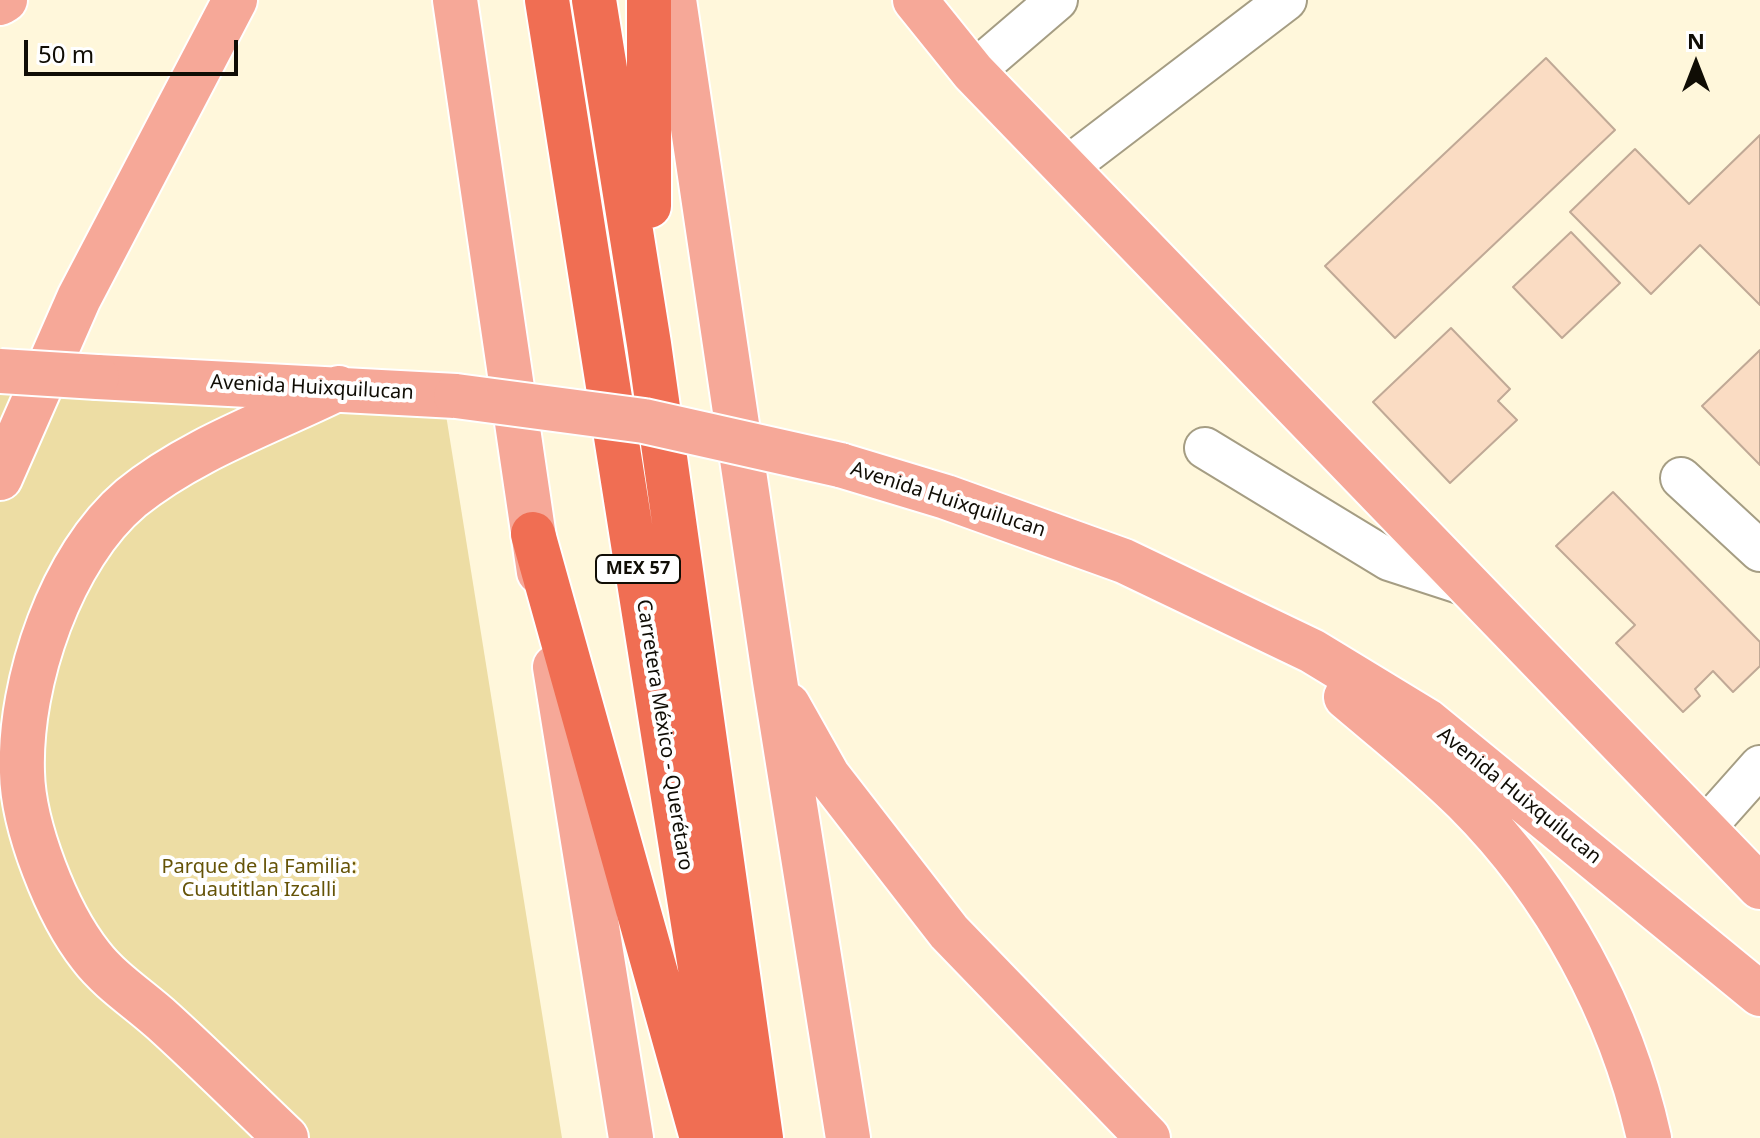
<!DOCTYPE html>
<meta charset="utf-8">
<style>
body{margin:0}
#map{position:relative;width:1760px;height:1138px;overflow:hidden;background:#fff7db;font-family:"Noto Sans",sans-serif}
canvas{display:block}
.north{position:absolute;left:1656px;top:24px;width:80px;height:80px;-webkit-text-stroke:6px #fff;paint-order:stroke;rotate:0deg;font-size:22px;font-weight:700;line-height:32px;text-align:center;color:#100d05}
.north::after{content:'';display:block;margin:auto;width:28px;height:36px;background:#100d05;clip-path:polygon(50% 0,100% 100%,50% 72%,0 100%)}
.scale{position:absolute;left:24px;top:40px;width:214px;height:36px;box-sizing:border-box;border:4px solid #100d05;border-top:0;padding-left:10px;font-size:24px;line-height:28px;white-space:nowrap;color:#100d05;-webkit-text-stroke:6px #fff;paint-order:stroke}
</style>
<div id="map">
<canvas width="1760" height="1138"></canvas>
<div class="north">N</div>
<div class="scale">50 m</div>
</div>
<script>
const ctx = document.querySelector('canvas').getContext('2d');
ctx.lineJoin = 'round';
function paint(path, color) { ctx.fillStyle = color; ctx.fill(path, 'evenodd'); }
function stroke(path, color, width, dash) { ctx.strokeStyle = color; ctx.lineWidth = width; ctx.lineCap = dash ? 'butt' : 'round'; ctx.setLineDash(dash || []); ctx.stroke(path); }
function label(font, color, halo, rows, align = 'center') {
  ctx.font = font + ' "Noto Sans",sans-serif'; ctx.lineWidth = 8; ctx.setLineDash([]); ctx.textBaseline = 'middle'; ctx.strokeStyle = halo; ctx.fillStyle = color; for (const [text, x, y, turn = 0] of rows) {
    ctx.save(); ctx.translate(x, y); ctx.rotate((+turn || 0) * Math.PI / 180); ctx.textAlign = isNaN(turn) ? turn : align; if (halo) ctx.strokeText(text, 0, 0); ctx.fillText(text, 0, 0); ctx.restore();
  }
}
paint(new Path2D(`
 M0 378 446 415 562 1138H0Z`), '#eddda4');
const building = new Path2D(`
 M1546 58 1615 130 1395 338 1325 266Z
 M1760 135V305L1700 245 1651 294 1570 212 1635 149 1689 204Z
 M1571 232 1620 283 1562 338 1513 287Z
 M1451 328 1510 389 1498 401 1517 420 1450 483 1373 402Z
 M1760 350V465L1702 406Z
 M1613 492 1760 642V666L1733 692 1713 671 1695 689 1700 696 1683 712 1616 643 1635 625 1556 546Z`);
paint(building, '#fadcc3');
stroke(building, '#c0a996', 2);
const minor = new Path2D(`
 M973 72 1057 0
 M1066 168 1286 0
 M1205 448 1389 560 1469 586
 M1681 478 1760 551
 M1704 829 1760 766`);
const major = new Path2D(`
 M455 0 539 572
 M674 0 775 681 848 1138
 M915 0 973 72 1760 887
 M0 3 5 0
 M97 377 456 396
 M840 465 946 497 1124 561 1312 651 1427 721 1760 994
 M0 478 79 298 235 0
 M555 667 631 1138
 M1346 697C1386 731 1428 764 1465 801 1556 892 1621 1012 1649 1138
 M788 705 828 776 949 932 1148 1138
 M286 1138C245 1099 205 1059 163 1021 140 1000 110 981 91 956 57 913 23 827 22 772 19 682 61 557 131 498 191 449 270 422 339 388`);
const highway = new Path2D(`
 M547 0 727 1138
 M594 0 649 344 761 1138
 M649 0V206
 M533 534 702 1138`);
stroke(minor, '#a59d83', 44);
stroke(major, '#fff', 48);
stroke(highway, '#fff', 48);
stroke(minor, '#fff', 40);
stroke(major, '#f6a898', 44);
stroke(highway, '#f06e53', 44);
const majorBridge = new Path2D(`
 M0 371 97 377
 M456 396 644 421 840 465`);
stroke(majorBridge, '#fff', 48, []);
stroke(majorBridge, '#f6a898', 44);
for (const [x, y, w] of [
 [638,569,84]
]) { const box = new Path2D(); box.roundRect(x - w / 2, y - 14, w, 28, 6); ctx.fillStyle = '#fff'; ctx.fill(box); stroke(box, '#100d05', 2); }
label('bold 18px', '#100d05', null, [
 ["MEX 57",638,569]
]);
label('20px', '#100d05', '#fff', [
 ["Avenida Huixquilucan",312,388,3],
 ["Avenida Huixquilucan",948,500,18],
 ["Carretera México - Querétaro",664,735,81],
 ["Avenida Huixquilucan",1519,796,39]
]);
label('20px', '#655307', '#fff', [
 ["Parque de la Familia:",259,867],
 ["Cuautitlan Izcalli",259,890]
]);
</script>
